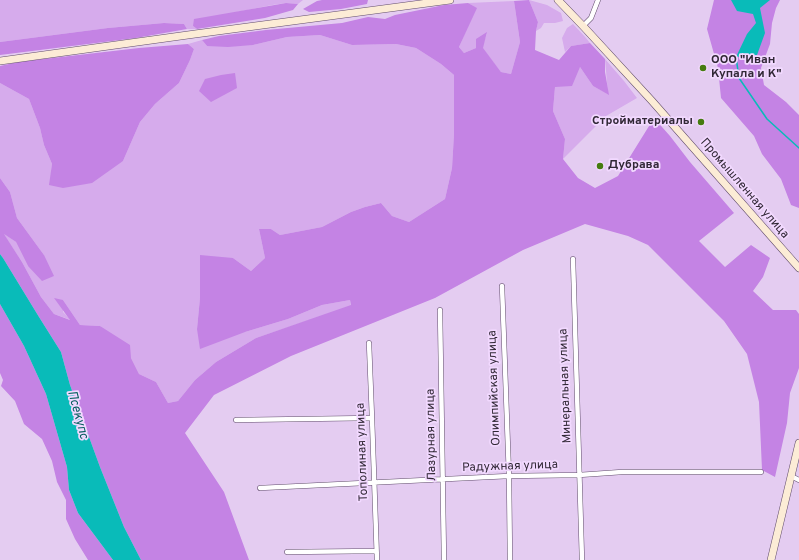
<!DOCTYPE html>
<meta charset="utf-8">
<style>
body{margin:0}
canvas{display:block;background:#e4ccf1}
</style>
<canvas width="799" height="560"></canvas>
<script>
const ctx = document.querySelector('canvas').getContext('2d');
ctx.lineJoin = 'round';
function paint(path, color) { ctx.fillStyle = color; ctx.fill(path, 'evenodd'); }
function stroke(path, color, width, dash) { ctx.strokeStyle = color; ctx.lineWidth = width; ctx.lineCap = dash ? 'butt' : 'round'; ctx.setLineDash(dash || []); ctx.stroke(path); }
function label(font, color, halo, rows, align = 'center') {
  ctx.font = font + ' Overpass,sans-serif'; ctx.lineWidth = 3.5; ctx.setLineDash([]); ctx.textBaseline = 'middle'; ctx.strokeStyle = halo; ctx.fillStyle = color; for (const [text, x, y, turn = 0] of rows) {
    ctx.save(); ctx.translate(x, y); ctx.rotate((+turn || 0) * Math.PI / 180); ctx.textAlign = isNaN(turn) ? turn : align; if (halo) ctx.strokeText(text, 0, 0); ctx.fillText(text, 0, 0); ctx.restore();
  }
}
paint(new Path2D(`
 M0 0H303L298 4 286 3 272 5 227 14 193 26 197 29H187L184 24 164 23 108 28 0 42Z
 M529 0 547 5 561 13 563 21 555 23H544L541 28 536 31 538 22Z
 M514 1 520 42 511 74 501 72 482 48 487 33 476 48 464 53 459 47 476 8 468 3Z
 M573 24 586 38 590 43 571 46 565 52 562 38 567 28Z
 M320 35 352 45 396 44 416 48 441 64 454 75V134L452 168 445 199 409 222 392 216 381 203 365 207 351 212 322 227 280 235 271 229H259L265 258 251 271 233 258 200 298 197 329 245 332 288 319 322 305 350 300 351 306 256 338 216 362 195 380 178 401 168 403 156 382 139 374 131 358 100 326 80 325 63 300V312L71 320 54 314 41 297 22 262 3 233 16 242 28 266 44 255 17 218 10 192 0 178V83L29 99 40 128 44 145 52 164 50 185 123 161 140 122 155 104 179 83 190 60 194 49 188 44 202 40 207 46 253 45 287 37Z
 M605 59 624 81 637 98 606 116 563 159 565 139 553 111 555 87 580 67 593 86 608 94Z`), '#d6abec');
paint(new Path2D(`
 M322 0H368L367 4 341 9 309 12 303 9 317 1Z
 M529 0 538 22 536 31 535 50 559 60 571 46 590 43 605 59V72L609 95 593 86 580 67 572 86 555 87 553 111 565 139 563 159 578 178 595 188 618 176 654 118 670 136 690 162 734 213 699 241 725 267 751 245 770 258 763 277 753 291 773 310H796L799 314V368L790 393 787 423 775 477 762 470 759 402 747 354 724 321 648 245 628 236 585 224 523 250 435 298 291 356 214 395 185 433 224 492 249 560H141L124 527 100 467 70 385 61 352 39 317 3 258 0 254V178L10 192 17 218 44 255 54 276 42 281 28 266 16 242 4 234 22 262 41 297 54 314 70 320 54 298 63 300 80 325 100 326 130 345 131 358 139 374 156 382 168 403 178 401 195 380 216 362 256 338 351 305 350 300 322 305 288 319 245 332 200 349 197 329 200 298V255L233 258 251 271 265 258 259 229H271L280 235 322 227 351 212 365 207 381 203 392 216 409 222 445 199 452 168 454 134V75L441 64 416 48 396 44 352 45 320 35 287 37 253 45 228 47 207 46 202 40 219 36 266 30 342 23 368 17 385 19 395 15 444 5 468 3 477 8 459 47 464 53 476 48V39L487 32 483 48 501 72 511 74 520 42 514 1Z
 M714 0H780L776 8 772 23 770 44 761 68 764 85 786 102 799 115V208L791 205 781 179 762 154 754 136 721 98 718 68 707 29Z
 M286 3 298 4 293 10 265 18 197 29 193 26 194 19Z
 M164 23 184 24 187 29 136 38 0 55V42L108 28Z
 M188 44 194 49 190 60 179 83 155 104 140 122 123 161 92 183 63 188 49 185 52 164 44 145 40 128 29 99 0 83V66L18 62 139 48Z
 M235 73 237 88 211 102 199 91 205 79 221 75Z
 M0 304 24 346 46 394 67 467 69 490 78 513 113 560H88L75 539 66 519V500L57 482 52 461 42 439 24 424 15 401 1 386 3 380 0 373Z`), '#c483e4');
paint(new Path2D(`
 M731 0H770L760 8 765 33 757 55 736 57 747 34 756 23 753 14 737 11Z
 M0 254 3 258 39 317 61 352 70 385 100 467 124 527 141 560H113L78 513 69 490 67 467 46 394 24 346 0 304Z`), '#09bbb9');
stroke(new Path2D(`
 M736 57 739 78 767 119 799 148`), '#09bbb9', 1.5);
const street = new Path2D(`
 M583 26 591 18 598 0
 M573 259 582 560
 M502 286 509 476 510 560
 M440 310 444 560
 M369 343 372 418 377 560
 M236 420 372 418
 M791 476 799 480
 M260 488 509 476 579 475 622 472H761
 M287 552 376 551`);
const secondary = new Path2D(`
 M558 0 583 26 652 101 799 268
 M0 61 195 34 450 0
 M771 560 799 443`);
stroke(street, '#614d6c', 5.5);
stroke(secondary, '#614d6c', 8);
stroke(street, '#fff', 4.5);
stroke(secondary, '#fcecd6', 7);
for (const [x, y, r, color] of [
 [703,68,4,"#457b0f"],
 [701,122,4,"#457b0f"],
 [600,166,4,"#457b0f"]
]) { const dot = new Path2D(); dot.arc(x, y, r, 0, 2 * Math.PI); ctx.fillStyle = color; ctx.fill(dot); stroke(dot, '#f2d9ff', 1.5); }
label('bold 12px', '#312836', '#f2d9ff', [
 ["ООО \"Иван",711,61],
 ["Купала и К\"",711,75],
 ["Стройматериалы",693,122,"right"],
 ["Дубрава",608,166]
], 'left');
label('12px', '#312836', '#f2d9ff', [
 ["Промышленная улица",744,189,49],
 ["Минеральная улица",566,386,-92],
 ["Олимпийская улица",495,388,-92],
 ["Лазурная улица",432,435,-91],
 ["Тополиная улица",363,452,-92],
 ["Радужная улица",510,467,-2]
]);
label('italic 13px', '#055d5d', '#f2d9ff', [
 ["Псекупс",77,415,75]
]);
</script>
